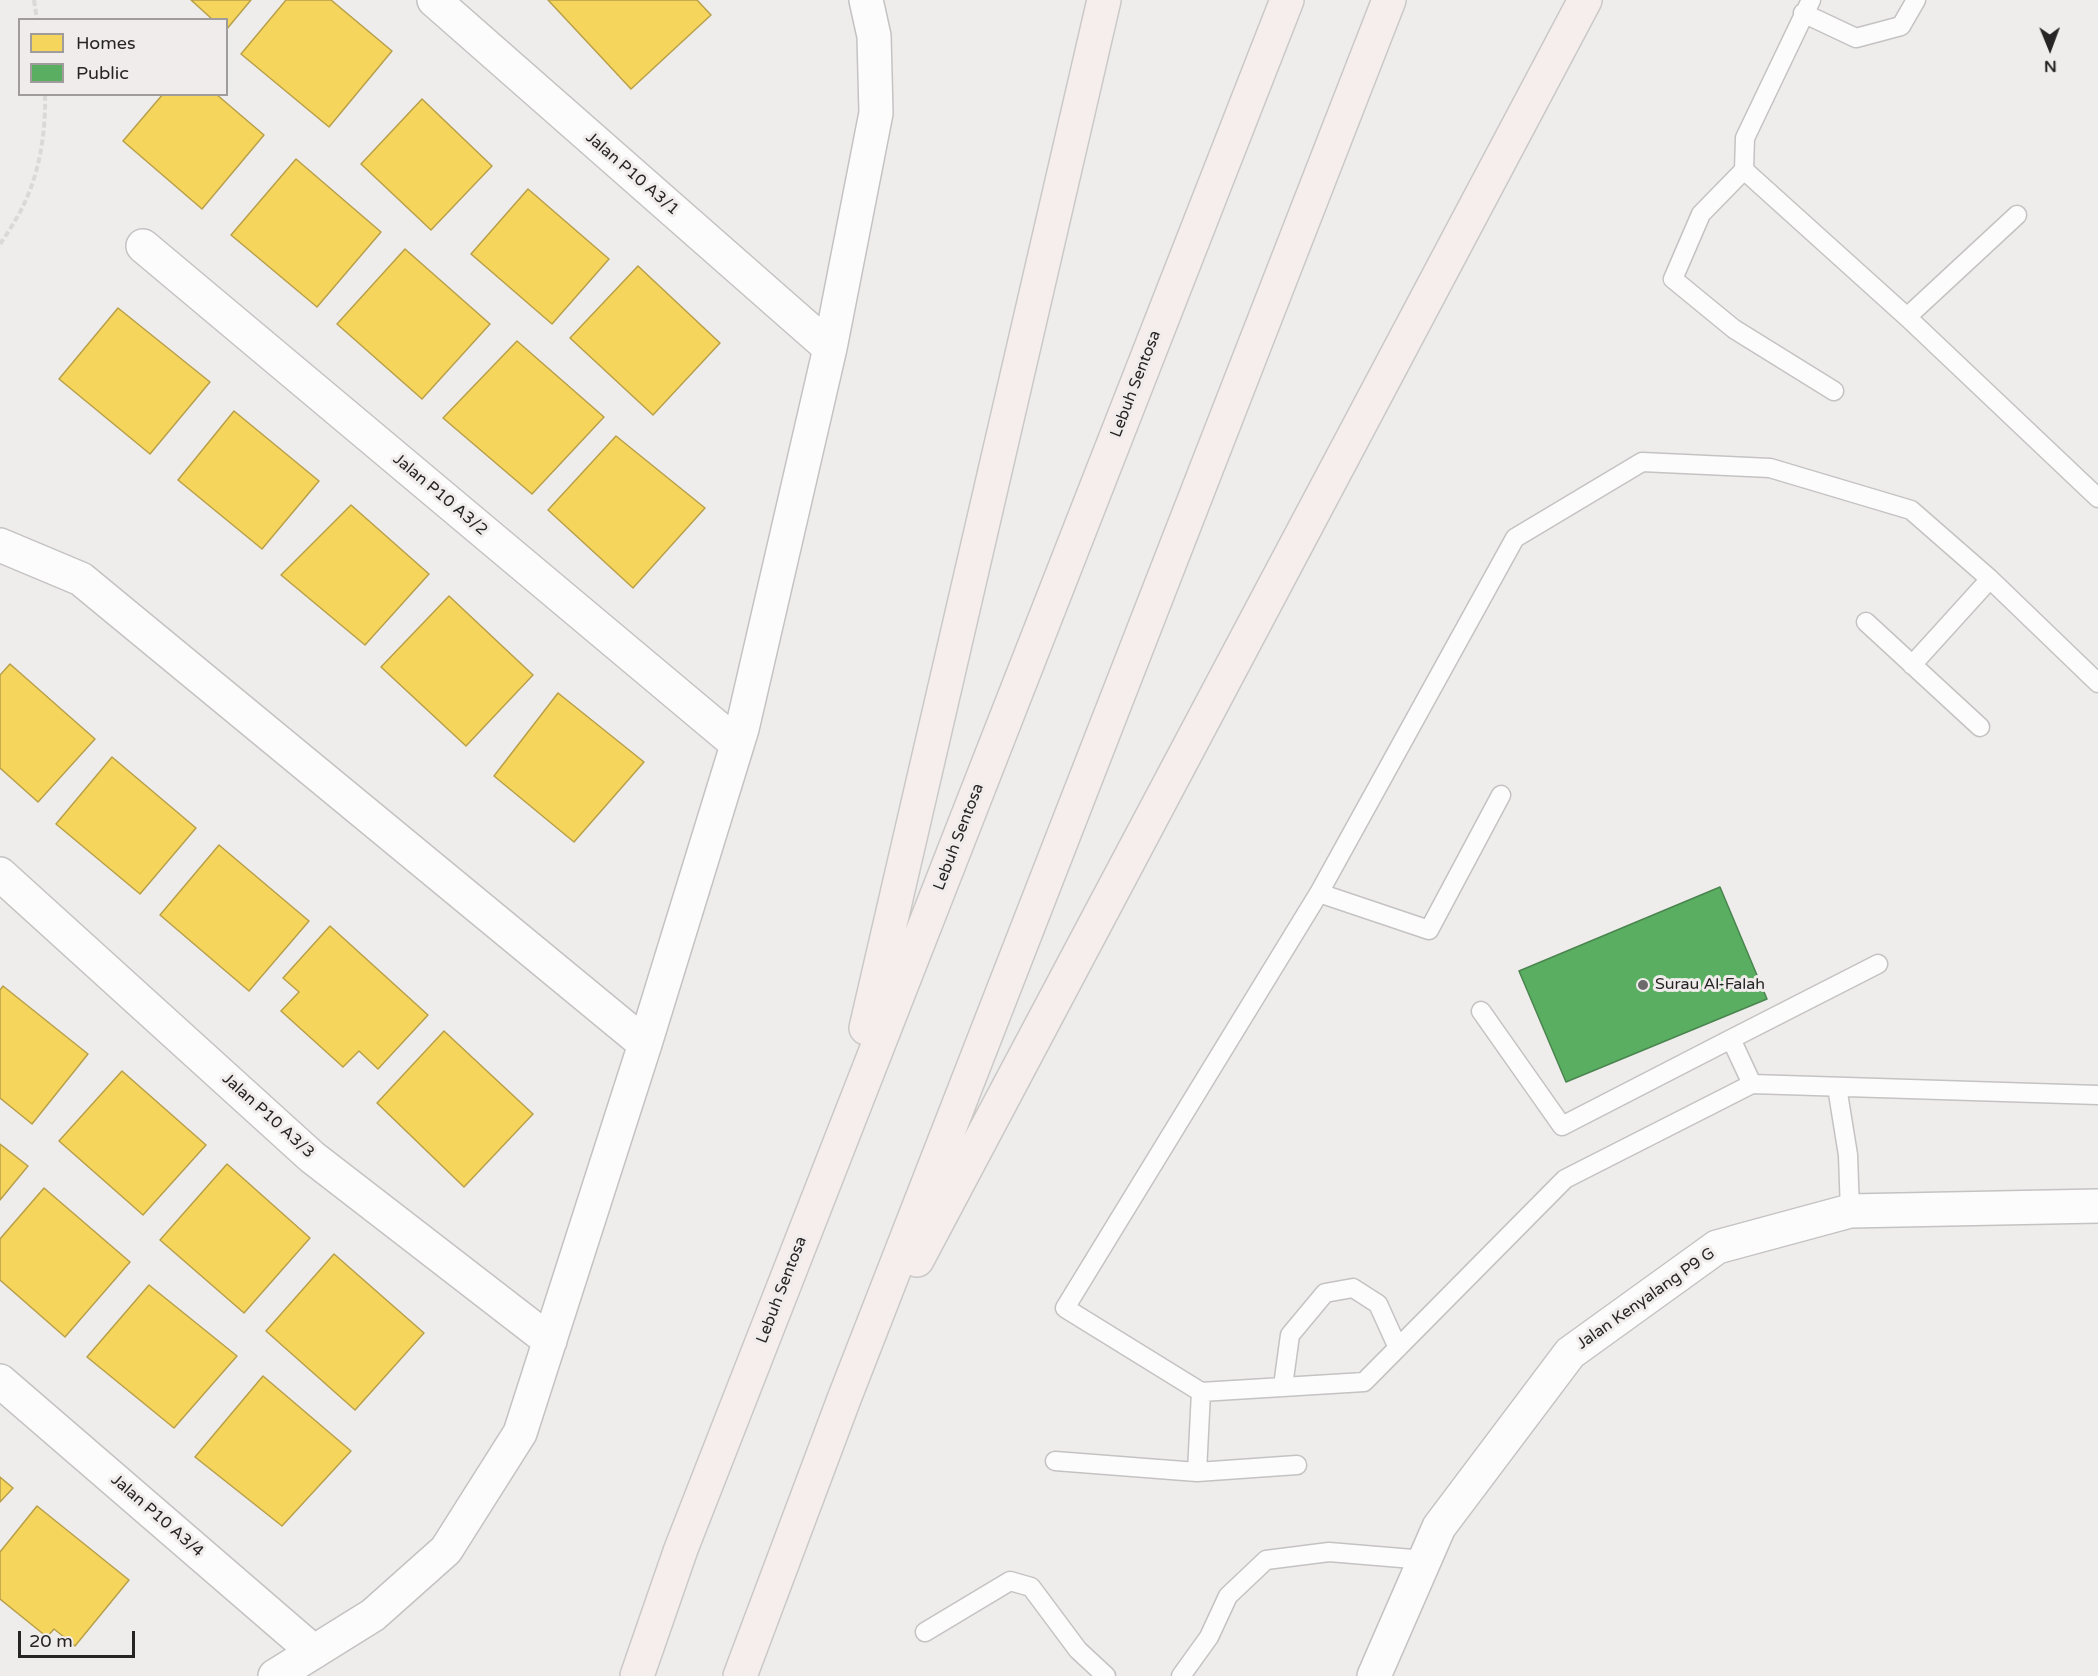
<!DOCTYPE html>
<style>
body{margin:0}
#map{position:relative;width:2098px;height:1676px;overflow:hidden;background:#efedec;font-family:"Varela Round",sans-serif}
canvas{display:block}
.legend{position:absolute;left:18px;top:18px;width:210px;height:78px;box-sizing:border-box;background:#f0eceb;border:2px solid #9f9c9b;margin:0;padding:8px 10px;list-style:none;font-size:18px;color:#262424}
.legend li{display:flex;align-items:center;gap:12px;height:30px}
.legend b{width:30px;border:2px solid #9f9c9b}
.north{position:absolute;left:2020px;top:18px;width:60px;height:60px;-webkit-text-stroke:4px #f0eceb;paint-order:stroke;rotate:179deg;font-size:16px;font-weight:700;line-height:24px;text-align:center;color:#262424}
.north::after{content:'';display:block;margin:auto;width:21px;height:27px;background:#262424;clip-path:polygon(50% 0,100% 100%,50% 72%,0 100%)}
.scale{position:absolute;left:18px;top:1631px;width:117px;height:27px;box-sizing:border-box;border:3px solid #262424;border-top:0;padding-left:8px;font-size:18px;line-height:21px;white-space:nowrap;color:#262424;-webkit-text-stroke:4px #f0eceb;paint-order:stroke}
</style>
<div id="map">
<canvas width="2098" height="1676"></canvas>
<ul class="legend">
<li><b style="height:16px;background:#f6d55c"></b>Homes</li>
<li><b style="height:16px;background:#5aae61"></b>Public</li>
</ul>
<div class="north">N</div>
<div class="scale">20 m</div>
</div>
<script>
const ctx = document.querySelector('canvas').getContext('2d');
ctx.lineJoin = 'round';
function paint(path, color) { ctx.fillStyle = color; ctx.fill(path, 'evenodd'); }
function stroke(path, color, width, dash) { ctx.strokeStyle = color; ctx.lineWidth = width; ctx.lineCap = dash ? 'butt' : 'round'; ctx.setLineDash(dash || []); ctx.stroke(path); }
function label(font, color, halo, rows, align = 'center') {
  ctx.font = font + ' "Varela Round",sans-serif'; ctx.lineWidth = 6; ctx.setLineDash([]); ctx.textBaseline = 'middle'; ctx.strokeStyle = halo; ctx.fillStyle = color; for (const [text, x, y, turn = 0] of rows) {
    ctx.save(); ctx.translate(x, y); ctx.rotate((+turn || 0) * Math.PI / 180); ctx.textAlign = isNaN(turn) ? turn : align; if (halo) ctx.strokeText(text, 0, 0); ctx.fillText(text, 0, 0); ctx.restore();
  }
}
const homes = new Path2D(`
 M191 0H251L226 30V20H213Z
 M286 0H331L392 51 329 127 241 54Z
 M548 0H697L711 15 631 89Z
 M163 94H216L264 135 202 209 123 141Z
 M422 99 492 166 431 230 361 164Z
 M296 159 381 232 317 307 231 235Z
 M528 189 609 259 552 324 471 254Z
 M405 249 490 324 422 399 337 324Z
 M638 266 720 343 653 415 570 338Z
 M118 308 210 382 150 454 59 379Z
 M517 341 604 417 532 494 443 418Z
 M234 411 319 481 262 549 178 480Z
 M616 436 705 508 633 588 548 510Z
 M351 505 429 574 365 645 281 575Z
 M449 596 533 675 466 746 381 667Z
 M10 664 95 739 38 802 0 768V675Z
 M558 693 644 762 574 842 494 776Z
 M112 757 196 828 140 894 56 824Z
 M219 845 309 921 249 991 160 915Z
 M330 926 428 1015 378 1069 359 1051 343 1067 281 1011 299 992 283 978Z
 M3 986 88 1054 32 1124 0 1098V990Z
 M444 1031 533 1114 464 1187 377 1103Z
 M122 1071 206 1145 143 1215 59 1141Z
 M0 1144 28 1166 0 1200Z
 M227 1164 310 1238 244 1313 160 1240Z
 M44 1188 130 1262 65 1337 0 1280V1239Z
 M334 1254 424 1333 355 1410 266 1331Z
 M149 1285 237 1356 174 1428 87 1357Z
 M263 1376 351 1451 282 1526 195 1457Z
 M0 1477 13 1488 0 1502Z
 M37 1506 129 1580 75 1646 54 1629 47 1637 0 1599V1552Z`);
paint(homes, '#f6d55c');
stroke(homes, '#b8a04b', 1.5);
const public = new Path2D(`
 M1720 887 1767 999 1566 1082 1519 971Z`);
paint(public, '#5aae61');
stroke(public, '#4a854f', 1.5);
const service = new Path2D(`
 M1811 0 1745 138 1744 170 1907 317 2098 498
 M1803 13 1856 38 1901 26 1916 0
 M1744 170 1701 214 1673 279 1734 329 1834 391
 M1907 317 2017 215
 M1866 622 1980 727
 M1912 665 1990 579
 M2098 683 1990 579 1911 510 1770 468 1642 462 1515 538 1319 893 1065 1308 1201 1392 1364 1382 1565 1179 1752 1084 2098 1095
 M1319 893 1429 930 1501 795
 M1481 1011 1562 1126 1731 1039
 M1752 1084 1731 1039 1878 964
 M1837 1087 1848 1155 1850 1211
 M1283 1386 1290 1335 1325 1293 1353 1288 1378 1304 1398 1348
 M1201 1392 1197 1472 1297 1465
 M1055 1461 1197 1472
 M925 1632 1010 1581 1031 1587 1078 1650 1106 1676
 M1181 1676 1209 1637 1228 1596 1266 1560 1329 1552 1425 1560`);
const minor = new Path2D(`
 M434 0 830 348
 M143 246 737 744
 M0 545 81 579 645 1044
 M0 874 312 1157 550 1341
 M0 1381 314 1652
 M275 1676 373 1615 446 1550 520 1433 645 1044 742 729 830 348 876 113 874 36 866 0`);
const tertiary = new Path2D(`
 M1374 1676 1439 1527 1570 1353 1717 1247 1850 1211 2098 1206`);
const primary = new Path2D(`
 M866 1028 1104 0
 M917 1260 1585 0
 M637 1676 681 1549 1287 0
 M740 1676 844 1399 1389 0`);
stroke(service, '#c4c2c2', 21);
stroke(minor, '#c4c2c2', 36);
stroke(tertiary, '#c4c2c2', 36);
stroke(primary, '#cac9c8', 36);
stroke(new Path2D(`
 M34 0 37 20
 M0 244C7 234 14 223 20 212 39 177 46 134 45 94`), '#dad9d9', 4, [6, 3]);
stroke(service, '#fdfcfc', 18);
stroke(minor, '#fdfcfc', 33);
stroke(tertiary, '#fdfcfc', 33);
stroke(primary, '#f5eeec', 33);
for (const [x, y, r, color] of [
 [1643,985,6,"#6c6a6a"]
]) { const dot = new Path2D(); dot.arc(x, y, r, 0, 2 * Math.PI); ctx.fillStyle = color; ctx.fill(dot); stroke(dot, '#f0eceb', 2); }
label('16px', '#262424', '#f0eceb', [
 ["Jalan P10 A3/1",632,174,41],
 ["Lebuh Sentosa",1136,384,-69],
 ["Jalan P10 A3/2",440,495,40],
 ["Lebuh Sentosa",959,837,-69],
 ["Jalan P10 A3/3",268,1116,42],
 ["Lebuh Sentosa",782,1290,-69],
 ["Jalan Kenyalang P9 G",1646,1299,-35],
 ["Jalan P10 A3/4",157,1516,41]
]);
label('16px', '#262424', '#f0eceb', [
 ["Surau Al-Falah",1655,985]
], 'left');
</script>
